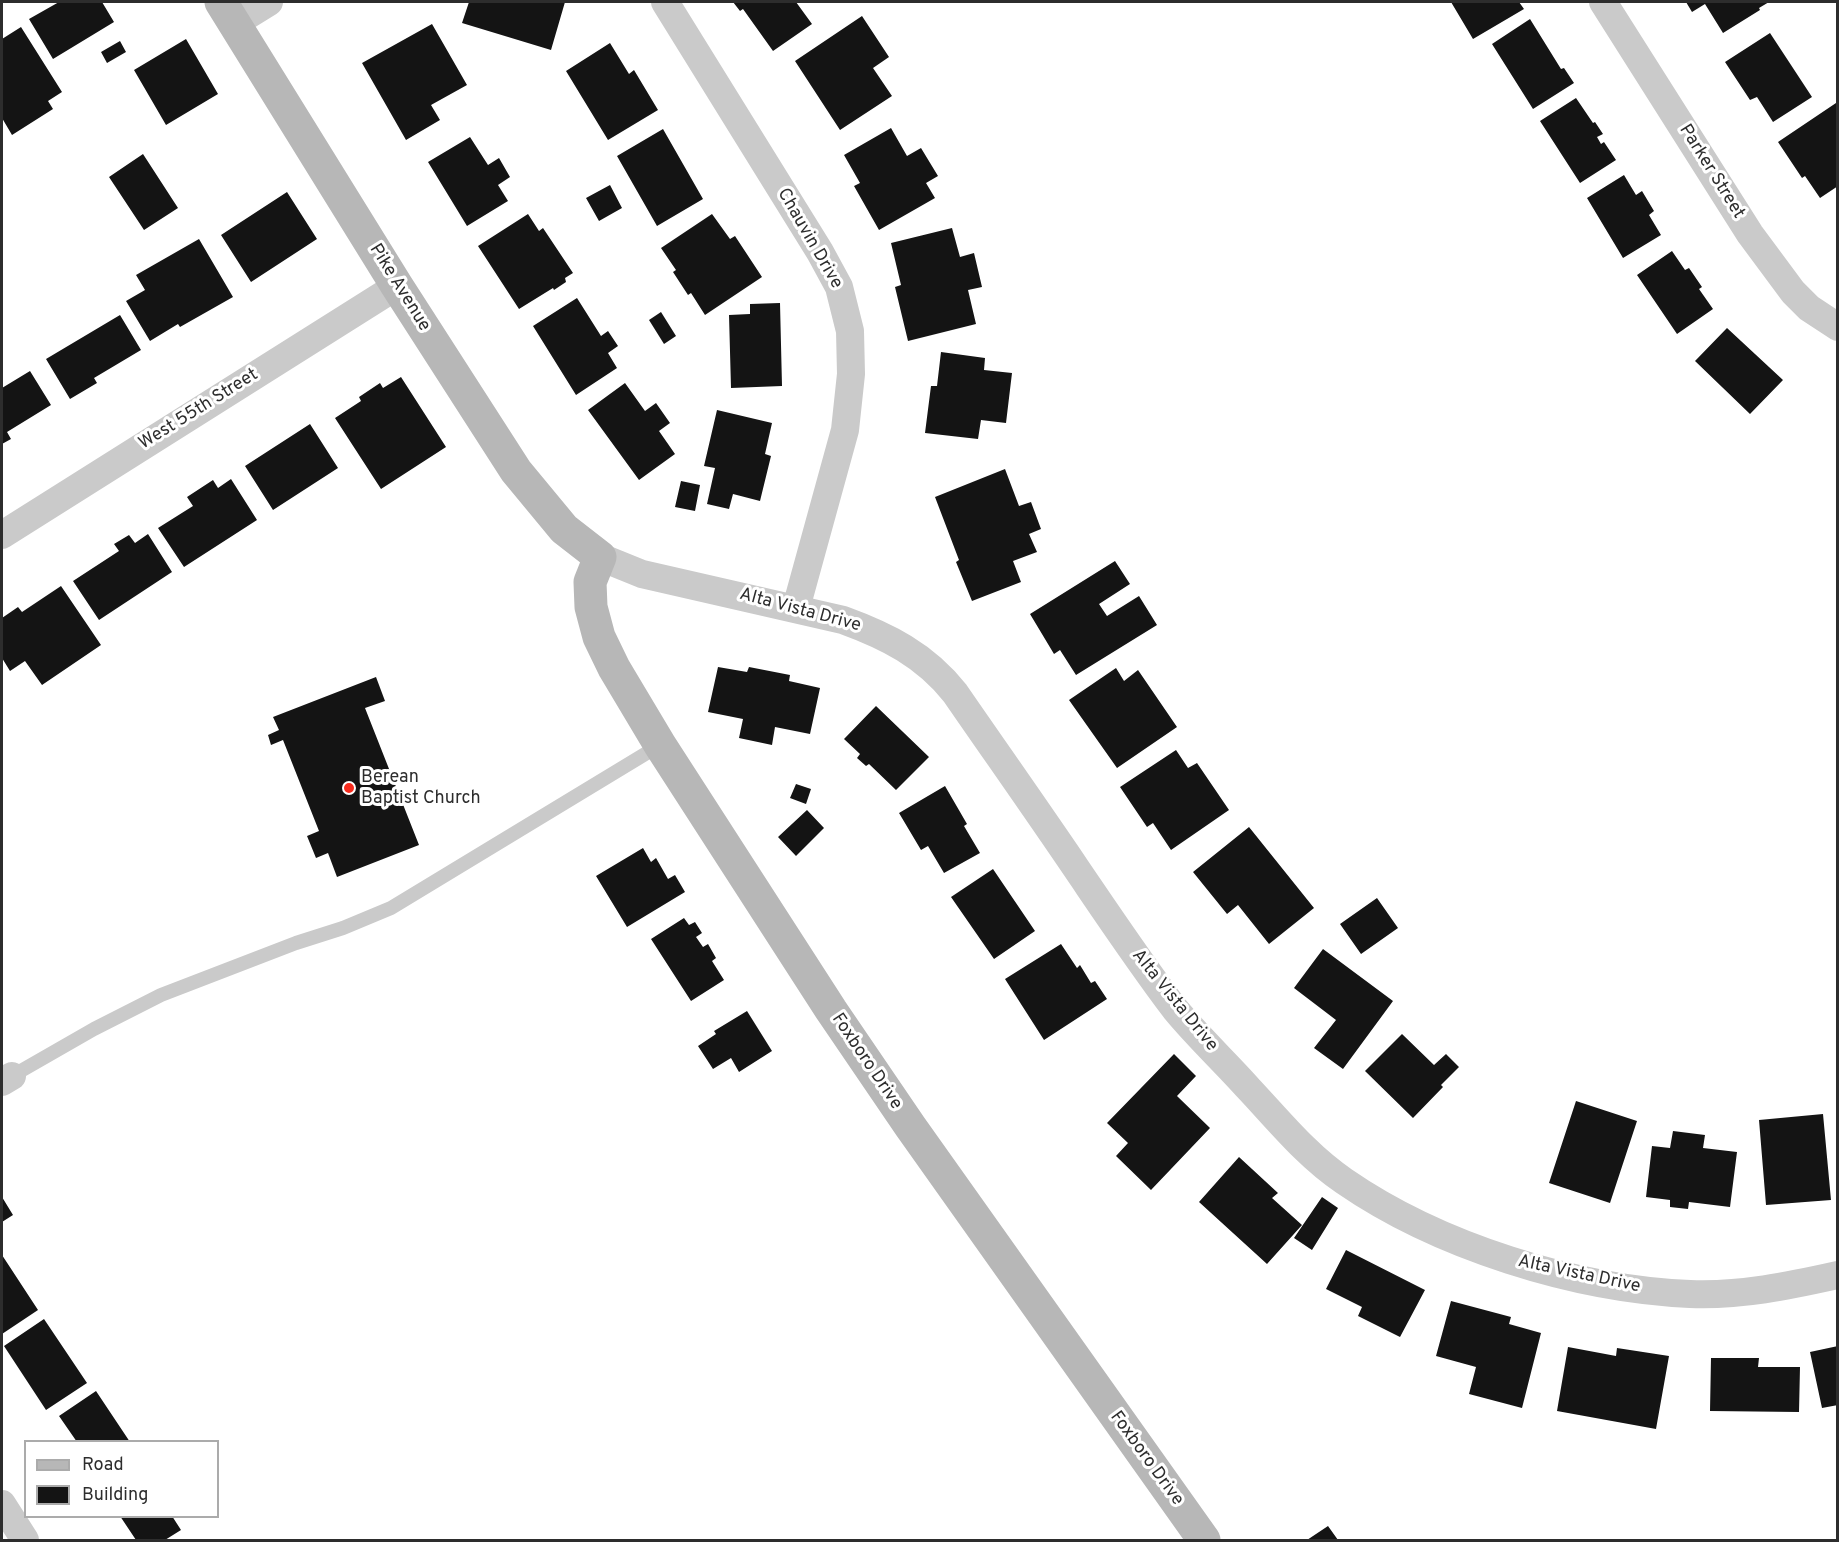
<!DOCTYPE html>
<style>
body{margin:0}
#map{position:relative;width:1839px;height:1542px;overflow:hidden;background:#fff;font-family:Overpass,sans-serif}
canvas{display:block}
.frame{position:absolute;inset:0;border:3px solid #2d2d2d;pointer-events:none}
.legend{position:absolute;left:24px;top:1440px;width:195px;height:78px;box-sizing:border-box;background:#fff;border:2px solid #ababab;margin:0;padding:8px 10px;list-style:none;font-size:18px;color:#2d2d2d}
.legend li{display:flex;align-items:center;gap:12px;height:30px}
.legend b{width:30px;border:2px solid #ababab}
</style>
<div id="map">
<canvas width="1839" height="1542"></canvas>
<div class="frame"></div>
<ul class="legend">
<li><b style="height:8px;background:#b7b7b7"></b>Road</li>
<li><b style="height:16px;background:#141414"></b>Building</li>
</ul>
</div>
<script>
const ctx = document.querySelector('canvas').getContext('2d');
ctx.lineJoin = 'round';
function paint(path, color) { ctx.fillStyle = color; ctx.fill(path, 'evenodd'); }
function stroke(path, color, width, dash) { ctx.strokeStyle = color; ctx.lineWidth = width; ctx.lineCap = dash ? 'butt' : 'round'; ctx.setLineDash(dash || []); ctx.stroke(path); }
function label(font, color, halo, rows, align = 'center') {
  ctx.font = font + ' Overpass,sans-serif'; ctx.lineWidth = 6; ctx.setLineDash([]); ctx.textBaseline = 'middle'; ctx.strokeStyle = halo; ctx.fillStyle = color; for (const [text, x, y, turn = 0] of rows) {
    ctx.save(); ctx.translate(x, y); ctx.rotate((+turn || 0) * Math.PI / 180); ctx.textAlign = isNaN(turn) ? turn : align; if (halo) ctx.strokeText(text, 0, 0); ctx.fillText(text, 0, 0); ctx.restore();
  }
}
paint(new Path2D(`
 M59 2H102L114 22 53 59 29 19Z
 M469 2H565L551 50 462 23Z
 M733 2H796L812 24 773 51 743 9 740 11Z
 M1451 2H1519L1524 9 1473 39Z
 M1686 2H1769L1759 8 1760 10 1723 33 1705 4 1692 12Z
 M862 16 889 57 873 68 892 96 840 130 795 61Z
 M1530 19 1561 69 1564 68 1574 83 1533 109 1492 44Z
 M432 24 467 85 431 105 440 120 406 140 362 63Z
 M21 27 62 92 48 101 53 109 12 135 2 118V39Z
 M1770 33 1812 97 1773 122 1757 97 1750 100 1725 62Z
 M186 39 218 94 166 125 134 70Z
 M120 41 126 52 107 63 101 52Z
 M610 43 629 74 634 70 658 110 608 140 566 71Z
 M1576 98 1593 123 1595 122 1603 134 1597 137 1601 144 1604 142 1616 160 1580 183 1540 121Z
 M1836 103 1838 186 1820 198 1805 176 1802 178 1778 142Z
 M891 128 907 156 921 148 938 176 926 183 935 198 879 230 854 186 860 183 844 155Z
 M663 129 703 199 657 226 617 156Z
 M470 137 488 165 499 158 510 177 498 185 508 201 467 226 428 162Z
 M143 154 178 208 144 230 109 177Z
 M1624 175 1636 195 1642 191 1654 211 1649 215 1661 235 1623 258 1587 198Z
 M610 185 622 208 599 221 586 198Z
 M287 192 317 239 251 282 221 235Z
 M528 214 539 231 543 228 573 273 565 278 566 282 554 290 553 288 519 309 478 246Z
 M712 214 730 239 735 236 762 277 705 315 691 293 688 295 673 272 676 270 661 248Z
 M952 228 960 257 974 253 982 287 968 290 976 324 908 341 895 287 901 285 891 243Z
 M199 239 233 297 180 327 178 324 150 341 126 301 145 290 136 275Z
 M1672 251 1685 270 1689 268 1702 287 1699 289 1713 309 1677 334 1637 275Z
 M577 298 601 336 608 331 618 346 608 353 617 368 576 395 533 326Z
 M780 303 782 386 731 388 729 315 750 314V304Z
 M661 312 676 336 664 344 649 320Z
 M120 315 141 350 94 378 97 383 70 399 46 359Z
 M1727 328 1783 380 1750 414 1695 361Z
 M941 352 985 358 984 370 1012 373 1006 423 981 420 978 439 925 433 931 386H937Z
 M30 371 51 405 7 432 11 439 2 444V388Z
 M401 377 446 447 381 489 335 418 361 401 359 397 380 383 383 388Z
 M625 383 645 411 656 403 670 423 659 431 675 454 639 480 588 410Z
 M717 410 772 423 765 454 771 456 760 501 733 494 729 509 707 504 715 468 704 466Z
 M310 424 338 468 273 510 245 466Z
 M1005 469 1019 506 1031 502 1041 529 1029 534 1037 552 1013 561 1021 582 972 601 956 562 959 560 935 497Z
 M231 479 257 520 184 567 158 528 193 506 187 497 213 480 218 488Z
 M681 481 700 485 695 511 675 507Z
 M148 534 172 572 99 620 73 581 119 551 114 544 129 535 135 543Z
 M1115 561 1130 584 1099 604 1107 616 1139 596 1157 625 1076 675 1060 650 1054 654 1030 614Z
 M61 586 101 645 42 685 25 661 10 671 2 658V618L18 607 22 612Z
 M718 667 747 672 749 667 790 675 789 681 820 688 810 734 775 727 772 745 739 738 743 719 708 712Z
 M1116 668 1124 681 1138 670 1177 727 1117 768 1069 700Z
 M376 677 385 701 365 708 419 845 337 877 328 853 316 858 307 836 319 831 283 740 271 745 268 735 279 730 273 717Z
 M876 706 929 757 896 790 869 764 866 766 857 758 860 754 844 739Z
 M1176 750 1188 768 1197 763 1229 810 1171 850 1153 823 1147 827 1120 787Z
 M796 784 811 789 806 804 790 798Z
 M945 786 967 824 964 826 980 853 944 873 928 846 921 850 899 813Z
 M807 810 824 828 796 856 778 837Z
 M1249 827 1314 908 1269 944 1238 905 1227 914 1193 872Z
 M643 848 651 862 656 858 668 879 675 875 685 892 627 927 596 876Z
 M993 869 1035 931 994 959 951 897Z
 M1377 898 1398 928 1361 954 1340 924Z
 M684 918 689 925 695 922 702 933 696 937 703 947 708 944 716 958 712 961 724 980 691 1001 651 939Z
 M1061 944 1077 968 1080 965 1091 983 1095 981 1107 999 1044 1040 1005 979Z
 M1323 949 1393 1001 1343 1069 1314 1048 1336 1020 1294 988Z
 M747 1011 772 1051 739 1072 731 1058 713 1069 698 1046 716 1034 714 1031Z
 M1402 1034 1434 1065 1446 1054 1459 1067 1441 1085 1443 1087 1413 1118 1365 1071Z
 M1174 1054 1196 1076 1177 1096 1210 1128 1151 1190 1116 1156 1128 1143 1107 1123Z
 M1576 1101 1637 1121 1610 1203 1549 1183Z
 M1823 1114 1831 1200 1766 1205 1759 1120Z
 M1673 1131 1705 1135 1703 1148 1737 1152 1730 1207 1689 1202 1688 1209 1670 1207V1200L1646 1197 1652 1146 1670 1148Z
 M1239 1157 1278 1193 1272 1198 1302 1225 1267 1264 1199 1202Z
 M2 1197 13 1215 2 1222Z
 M1322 1197 1338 1208 1312 1250 1294 1238Z
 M1346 1250 1425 1290 1400 1337 1358 1316 1362 1307 1326 1289Z
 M2 1255 38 1310 2 1334Z
 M1451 1301 1511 1317 1509 1324 1541 1333 1522 1408 1469 1394 1476 1367 1436 1356Z
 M44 1319 87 1383 46 1410 4 1346Z
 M1838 1346V1405L1822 1408 1810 1352Z
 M1568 1347 1616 1356 1617 1348 1669 1356 1656 1429 1557 1411Z
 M1711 1358H1759L1758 1367H1800L1799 1412 1710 1411Z
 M96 1391 130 1442H77L59 1416Z
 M120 1516H172L181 1530 165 1540H136Z
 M1328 1526 1338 1540H1307Z`), '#141414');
stroke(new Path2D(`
 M12 1076 94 1029 161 995 296 943 343 928 391 908 660 745`), '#cacaca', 14);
stroke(new Path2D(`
 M665 2 820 252 839 287 850 331 851 374 845 430 796 608
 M1603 2 1750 234 1793 292 1809 308 1838 327
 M235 23 269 2
 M2 535 397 286
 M600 557 642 574 843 620C887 636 925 655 955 693 995 751 1036 809 1076 868 1108 915 1140 963 1175 1009 1198 1037 1225 1062 1249 1089 1279 1121 1307 1156 1344 1181 1438 1246 1575 1289 1690 1294 1740 1296 1789 1286 1838 1275
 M2 1082 12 1076
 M2 1504 25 1540`), '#cacaca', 28);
stroke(new Path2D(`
 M221 2 397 286 516 471 564 529 600 557 590 582 591 607 599 637 614 668 660 745 831 1010 910 1126 1204 1540`), '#b7b7b7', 33);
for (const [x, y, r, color] of [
 [349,788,6,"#f62b1d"]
]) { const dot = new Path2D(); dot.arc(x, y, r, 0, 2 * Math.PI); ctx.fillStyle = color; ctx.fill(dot); stroke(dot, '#fff', 2); }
label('18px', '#2d2d2d', '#fff', [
 ["Parker Street",1711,172,58],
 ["Chauvin Drive",809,239,60],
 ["Pike Avenue",399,288,58],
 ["West 55th Street",199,410,-32],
 ["Alta Vista Drive",800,611,15],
 ["Alta Vista Drive",1174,1001,51],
 ["Foxboro Drive",866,1062,56],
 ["Alta Vista Drive",1579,1275,12],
 ["Foxboro Drive",1146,1459,54]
]);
label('18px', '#2d2d2d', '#fff', [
 ["Berean",361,778],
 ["Baptist Church",361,799]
], 'left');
</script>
